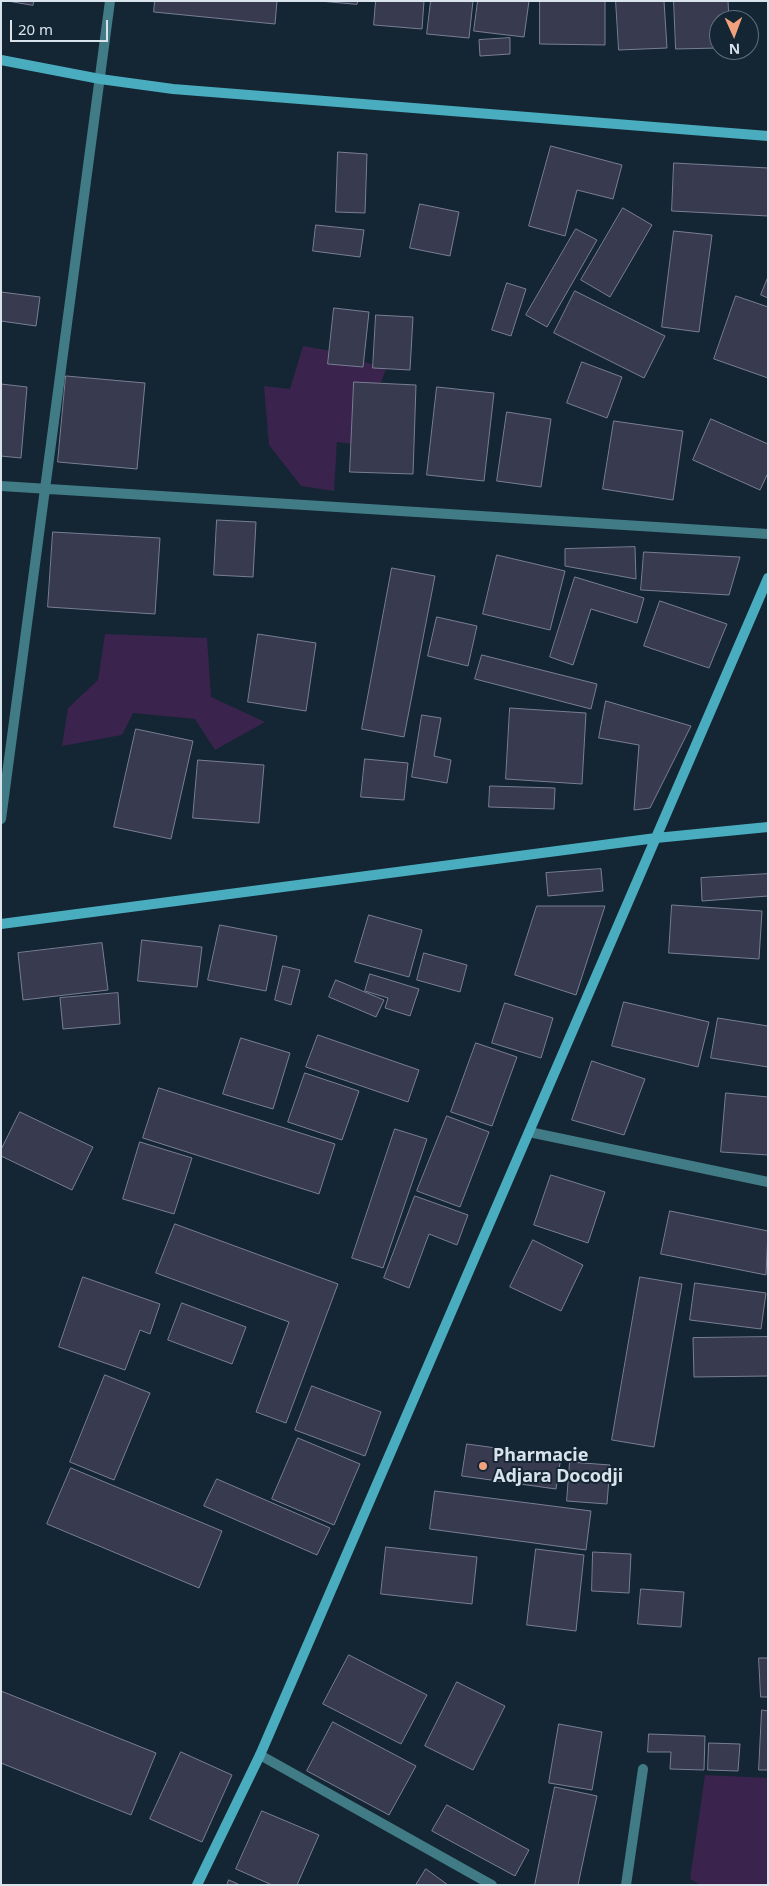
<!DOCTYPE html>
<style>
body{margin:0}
#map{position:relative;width:769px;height:1886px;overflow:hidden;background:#142633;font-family:"Noto Sans",sans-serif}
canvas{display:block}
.frame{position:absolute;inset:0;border:2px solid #d8e3ec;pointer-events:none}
.north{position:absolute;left:709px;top:10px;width:50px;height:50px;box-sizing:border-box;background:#142633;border:1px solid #62727d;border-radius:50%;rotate:178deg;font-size:14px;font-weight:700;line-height:20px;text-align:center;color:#d8e3ec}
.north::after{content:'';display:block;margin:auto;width:18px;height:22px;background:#f1a17b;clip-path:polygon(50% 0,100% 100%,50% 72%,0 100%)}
.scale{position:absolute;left:10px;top:20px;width:98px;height:22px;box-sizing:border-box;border:2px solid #d8e3ec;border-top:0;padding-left:6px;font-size:15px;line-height:18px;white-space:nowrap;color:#d8e3ec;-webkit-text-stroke:4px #142633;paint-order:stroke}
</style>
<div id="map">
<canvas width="769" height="1886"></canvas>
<div class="frame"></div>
<div class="north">N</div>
<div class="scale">20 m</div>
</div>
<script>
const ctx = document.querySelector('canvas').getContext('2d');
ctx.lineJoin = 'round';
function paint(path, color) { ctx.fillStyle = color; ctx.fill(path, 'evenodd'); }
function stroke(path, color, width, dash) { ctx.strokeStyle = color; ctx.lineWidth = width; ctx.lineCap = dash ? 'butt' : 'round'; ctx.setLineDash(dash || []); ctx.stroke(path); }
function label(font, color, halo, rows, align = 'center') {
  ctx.font = font + ' "Noto Sans",sans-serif'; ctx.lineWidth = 4; ctx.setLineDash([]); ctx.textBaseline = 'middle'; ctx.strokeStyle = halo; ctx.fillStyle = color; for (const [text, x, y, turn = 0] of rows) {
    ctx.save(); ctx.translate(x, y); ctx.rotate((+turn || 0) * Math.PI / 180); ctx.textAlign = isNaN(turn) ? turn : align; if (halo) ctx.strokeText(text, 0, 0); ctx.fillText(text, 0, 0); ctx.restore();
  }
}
paint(new Path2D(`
 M303 346 332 351 386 369 358 445 337 442 334 491 301 486 269 445 264 386 290 389Z
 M105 634 207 638 211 697 265 722 215 750 195 719 133 713 122 735 62 746 68 708 98 680Z
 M705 1775 768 1778V1885H701L690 1879Z`), '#3a234c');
const building = new Path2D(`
 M8 1H34L33 5Z
 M155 1H277L275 24 154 12Z
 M320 1H358L357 4Z
 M376 1H424L422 29 374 25Z
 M431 1H473L469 38 427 34Z
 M478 1H529L524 37 474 31Z
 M540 1H605V45L540 44Z
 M616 1H664L667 48 619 50Z
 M674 1H728L729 20H719V48L676 49Z
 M510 38V54L480 56 479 40Z
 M551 146 622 165 613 199 577 190 565 236 529 226Z
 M338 152 367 154 365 213 336 212Z
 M674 163 768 168V216L672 211Z
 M420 204 459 212 450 256 410 248Z
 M623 208 652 225 610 297 581 280Z
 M316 225 364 230 360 257 313 251Z
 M576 229 597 240 547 327 526 315Z
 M674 231 712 235 699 332 662 327Z
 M768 277V298L761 295Z
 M507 283 526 289 511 336 492 330Z
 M575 291 665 336 644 378 554 333Z
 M1 292 40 297 36 326 1 321Z
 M736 296 768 307V378L714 359Z
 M334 308 369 312 363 367 328 364Z
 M376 315 413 317 410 370 373 368Z
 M582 362 622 377 607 418 567 403Z
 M66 376 145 383 137 469 58 462Z
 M354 382 416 385 413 474 350 472Z
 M1 384 27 387 21 458 1 456Z
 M437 387 494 393 484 481 427 475Z
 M507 412 551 419 541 487 497 481Z
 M711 419 768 444V473L760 490 693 460Z
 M614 421 683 431 673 500 603 489Z
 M217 520 256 522 253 577 214 575Z
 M53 532 160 538 155 614 48 607Z
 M635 547 636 579 565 566V549Z
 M644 552 740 557 729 595 641 590Z
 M497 555 565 571 550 630 483 614Z
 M392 568 435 576 404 737 362 729Z
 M575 577 644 598 637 623 591 609 573 665 550 657Z
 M660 601 727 624 709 668 644 646Z
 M437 617 477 626 468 666 428 656Z
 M258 634 316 643 306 711 248 702Z
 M482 655 597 684 591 709 475 679Z
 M606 701 691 726 650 808 634 810 639 745 599 738Z
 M510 708 586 713 582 784 506 779Z
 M422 715 441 718 434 756 451 760 447 783 412 777Z
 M136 729 193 741 171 839 114 827Z
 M365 759 408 763 404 800 361 797Z
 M198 760 264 765 259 823 193 818Z
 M490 786 555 788 554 809 489 807Z
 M601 869 603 891 548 896 546 873Z
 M768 874V896L702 901 701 878Z
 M672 905 762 911 759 959 669 953Z
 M537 906H605L576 995 515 975Z
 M369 915 422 930 409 977 355 962Z
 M220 925 277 936 266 991 208 980Z
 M142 940 202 947 197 987 138 981Z
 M102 943 108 990 23 1000 18 953Z
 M424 953 467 965 460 992 417 980Z
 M283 966 300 970 291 1005 275 1000Z
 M370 974 419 989 410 1016 385 1008 388 998 365 991Z
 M336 980 384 1000 376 1017 329 997Z
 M118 993 120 1024 63 1029 60 998Z
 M624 1002 709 1022 698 1067 612 1046Z
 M505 1003 553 1018 541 1058 492 1043Z
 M718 1018 768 1026V1067L711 1058Z
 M318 1035 419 1070 408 1102 306 1067Z
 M241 1038 290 1053 273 1109 223 1094Z
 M476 1043 517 1057 492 1126 451 1112Z
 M592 1061 645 1079 624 1135 572 1120Z
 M305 1073 359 1091 342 1140 288 1122Z
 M159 1088 335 1144 319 1194 143 1138Z
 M726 1093 768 1097V1155L721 1152Z
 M20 1112 93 1147 72 1190 1 1156V1150Z
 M447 1116 489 1132 460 1207 417 1191Z
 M395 1129 427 1139 383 1268 352 1258Z
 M140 1142 192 1158 174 1214 123 1199Z
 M551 1175 605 1192 588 1243 534 1225Z
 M415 1196 468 1215 457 1245 429 1234 409 1288 384 1278Z
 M670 1211 768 1231 766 1275 661 1254Z
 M175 1224 338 1284 286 1423 256 1412 289 1322 156 1273Z
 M533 1240 583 1265 561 1311 510 1287Z
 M83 1277 160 1304 150 1334 140 1330 125 1370 59 1347Z
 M640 1277 682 1284 654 1447 612 1440Z
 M695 1283 766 1293 761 1329 690 1320Z
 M182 1303 246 1327 232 1364 168 1340Z
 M768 1337V1376L694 1377 693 1338Z
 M105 1375 150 1393 114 1480 70 1462Z
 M312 1386 381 1412 365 1456 295 1430Z
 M298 1438 360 1464 334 1525 272 1499Z
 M467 1444 561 1457 556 1489 462 1476Z
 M570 1462 610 1465 607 1504 567 1501Z
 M71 1468 222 1531 199 1588 47 1524Z
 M217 1479 330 1528 317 1555 204 1506Z
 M435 1491 591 1511 586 1550 430 1529Z
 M386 1547 477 1557 472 1604 381 1594Z
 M536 1549 584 1555 576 1631 527 1625Z
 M593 1552 631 1554 629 1593 592 1591Z
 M641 1589 684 1592 681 1627 638 1624Z
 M349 1655 427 1695 401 1744 323 1704Z
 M759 1658H768V1697H761Z
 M457 1682 505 1706 473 1770 425 1746Z
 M1 1691 156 1753 131 1815 1 1763Z
 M762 1710 768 1711V1770H759Z
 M333 1722 416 1766 389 1815 307 1771Z
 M559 1724 602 1732 592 1790 549 1783Z
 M649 1734 705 1736 704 1770 670 1769 671 1752H648Z
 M709 1743 740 1744 738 1771 708 1770Z
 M181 1752 232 1775 202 1842 150 1819Z
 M555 1787 597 1796 578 1885H535Z
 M447 1805 529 1850 515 1876 432 1831Z
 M262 1811 319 1835 297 1885H272L236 1869Z
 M426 1869 448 1885H416Z
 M229 1880 240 1885H227Z`);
paint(building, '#383b4f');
stroke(building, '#797e94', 1);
stroke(new Path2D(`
 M1 486 768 534
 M1 819 110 1
 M529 1132 768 1182
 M260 1755 492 1885
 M626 1885 643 1769`), '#417b86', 10);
stroke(new Path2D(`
 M1 60 100 79 173 89 768 136
 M1 924 656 838 768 827
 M197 1885 260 1755 768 578`), '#49adbf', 10);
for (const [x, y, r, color] of [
 [483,1466,5,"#f1a17b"]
]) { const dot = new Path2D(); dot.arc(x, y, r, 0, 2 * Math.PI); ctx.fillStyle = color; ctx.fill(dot); stroke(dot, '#142633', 2); }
label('bold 18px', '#d8e3ec', '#142633', [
 ["Pharmacie",493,1456],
 ["Adjara Docodji",493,1477]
], 'left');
</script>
